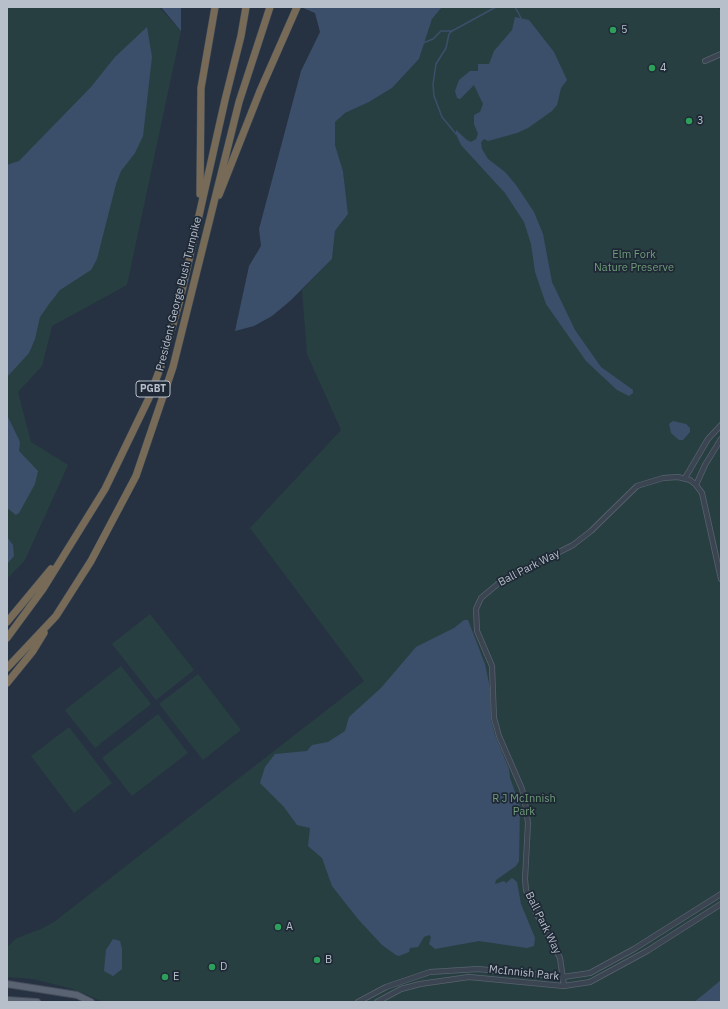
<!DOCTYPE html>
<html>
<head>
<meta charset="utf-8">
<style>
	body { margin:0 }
	#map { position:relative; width:728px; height:1009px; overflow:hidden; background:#263241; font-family:"IBM Plex Sans",sans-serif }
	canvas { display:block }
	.frame { position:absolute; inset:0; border:8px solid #b7bfcb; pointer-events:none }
</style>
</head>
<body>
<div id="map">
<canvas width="728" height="1009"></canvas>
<div class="frame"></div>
</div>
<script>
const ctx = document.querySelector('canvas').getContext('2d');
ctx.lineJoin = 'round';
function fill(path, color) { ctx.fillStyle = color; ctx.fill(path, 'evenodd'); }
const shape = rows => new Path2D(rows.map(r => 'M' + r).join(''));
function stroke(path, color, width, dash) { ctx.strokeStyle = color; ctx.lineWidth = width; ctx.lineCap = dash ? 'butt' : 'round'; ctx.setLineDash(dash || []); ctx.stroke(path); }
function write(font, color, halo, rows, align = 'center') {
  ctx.font = font + ' "IBM Plex Sans",sans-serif'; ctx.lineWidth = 3.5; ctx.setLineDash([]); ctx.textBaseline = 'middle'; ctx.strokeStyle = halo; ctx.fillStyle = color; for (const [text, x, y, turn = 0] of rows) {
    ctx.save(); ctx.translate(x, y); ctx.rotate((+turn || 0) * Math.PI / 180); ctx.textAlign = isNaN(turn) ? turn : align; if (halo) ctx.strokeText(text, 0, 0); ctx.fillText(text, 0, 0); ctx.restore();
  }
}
fill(shape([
	[7,7,159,7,181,31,127,285,52,326,42,366,18,392,31,442,68,465,25,560,7,579],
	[442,7,717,7,721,11,721,1002,104,1002,73,989,33,979,7,977,7,947,17,938,41,929,54,922,364,681,250,528,341,430,307,354,302,290,332,259,335,231,348,214,343,171,335,145,335,122,345,113,369,102,392,88,419,59,432,19],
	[150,614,194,670,156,700,112,644],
	[121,666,151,704,95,748,65,710],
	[198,674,241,730,203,760,159,704],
	[158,714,188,753,132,796,102,758],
	[69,727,112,783,74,813,31,756]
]), '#283f42');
fill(shape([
	[161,7,181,7,181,31],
	[301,7,442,7,432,19,419,59,392,88,369,102,345,113,335,122,335,145,343,171,348,214,335,231,332,259,290,301,272,316,254,326,235,331,249,266,261,246,259,229,301,71,320,32,315,13],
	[515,17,529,20,554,52,567,80,561,88,557,105,552,111,528,128,517,133,488,141,484,139,481,142,482,149,488,159,505,172,516,185,534,212,543,234,552,282,575,330,601,367,633,390,633,393,629,396,617,390,586,361,546,304,535,272,531,244,524,222,505,193,461,145,456,134,456,130,467,140,471,142,476,139,478,134,474,124,474,115,480,112,483,104,474,85,460,99,457,98,455,91,459,80,470,71,478,71,478,64,489,64,494,51,512,30],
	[147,27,152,57,143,136,135,153,121,171,116,184,97,259,91,270,60,290,49,304,40,317,35,339,29,353,7,377,7,165,19,161,91,87,115,57],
	[7,415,20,442,19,451,38,471,35,484,19,513,16,515,7,508],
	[673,421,686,424,690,428,690,432,683,440,679,440,671,433,669,424],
	[7,537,13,545,14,556,7,564],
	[464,620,468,620,485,664,490,688,491,720,495,735,509,769,510,778,520,806,519,861,516,866,496,880,495,884,504,881,506,883,512,878,517,882,521,904,535,938,534,946,527,948,479,941,435,949,429,944,431,937,429,935,424,937,418,947,410,948,409,952,399,956,396,955,382,945,358,919,332,886,322,858,308,846,310,828,297,825,284,807,260,783,265,767,275,754,307,751,312,745,328,742,345,731,349,717,381,688,416,647,454,628],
	[113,939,120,941,122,949,122,969,113,976,104,971,106,950],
	[721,980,721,1002,694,1002,703,995]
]), '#3c4f6a');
stroke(shape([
	[515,7,521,18],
	[452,31,449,34,446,48,436,64,433,84,434,96,442,117,456,134],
	[423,43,433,39,441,31,452,31,496,7]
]), '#3c4f6a', 1.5);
const minor = shape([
	[705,61,721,54],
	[685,478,708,439,721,425],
	[696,485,705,465,721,439],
	[564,986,560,958,533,907,526,890,525,879,528,823,526,808,522,789,499,736,494,718,492,666,477,631,476,609,481,598,500,582,573,545,591,531,637,486,663,478,678,477,690,480,696,485,702,493,721,579],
	[358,1002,386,987,430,972,478,969,563,977,590,973,634,949,721,894],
	[377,1002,401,989,420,984,469,977,564,986,590,982,647,951,721,904]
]);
const major = shape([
	[7,984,77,995,91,1002],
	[7,1000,37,1002]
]);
const highway = shape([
	[200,194,201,88,215,7],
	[219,195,260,91,297,7],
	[7,622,51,569],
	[7,638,43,589,105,489,149,398,161,366,180,300,225,100,241,36,246,7],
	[7,668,56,616,91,561,136,476,173,367,239,102,270,7],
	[7,683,33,651,44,633]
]);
stroke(minor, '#58626e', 6);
stroke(major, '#444d5a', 8);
stroke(highway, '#454f5b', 8);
stroke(minor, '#3b4451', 4.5);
stroke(major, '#596371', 6);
stroke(highway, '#776b58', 7);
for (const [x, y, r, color] of [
	[613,30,4,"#2e9e5b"],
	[652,68,4,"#2e9e5b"],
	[689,121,4,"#2e9e5b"],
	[278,927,4,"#2e9e5b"],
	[317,960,4,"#2e9e5b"],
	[212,967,4,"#2e9e5b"],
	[165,977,4,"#2e9e5b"]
]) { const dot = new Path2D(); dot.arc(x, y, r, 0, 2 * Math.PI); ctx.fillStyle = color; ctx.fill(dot); stroke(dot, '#1f2936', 1.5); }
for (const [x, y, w] of [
	[153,389,34]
]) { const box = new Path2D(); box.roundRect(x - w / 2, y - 8, w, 16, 3); ctx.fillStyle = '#1f2936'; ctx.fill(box); stroke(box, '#b7bfcb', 1); }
write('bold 10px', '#b7bfcb', null, [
	["PGBT",153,389]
]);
write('11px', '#b7bfcb', '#1f2936', [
	["5",621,30],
	["4",660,68],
	["3",697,121],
	["A",286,927],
	["B",325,960],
	["D",220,967],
	["E",173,977]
], 'left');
write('11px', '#6f9c79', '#1f2936', [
	["Elm Fork",634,255],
	["Nature Preserve",634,268],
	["R J McInnish",524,799],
	["Park",524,812]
]);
write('11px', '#b7bfcb', '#1f2936', [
	["President George Bush Turnpike",179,294,-76],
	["Ball Park Way",529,568,-27],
	["Ball Park Way",543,923,64],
	["McInnish Park",524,973,6]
]);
</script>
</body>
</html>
